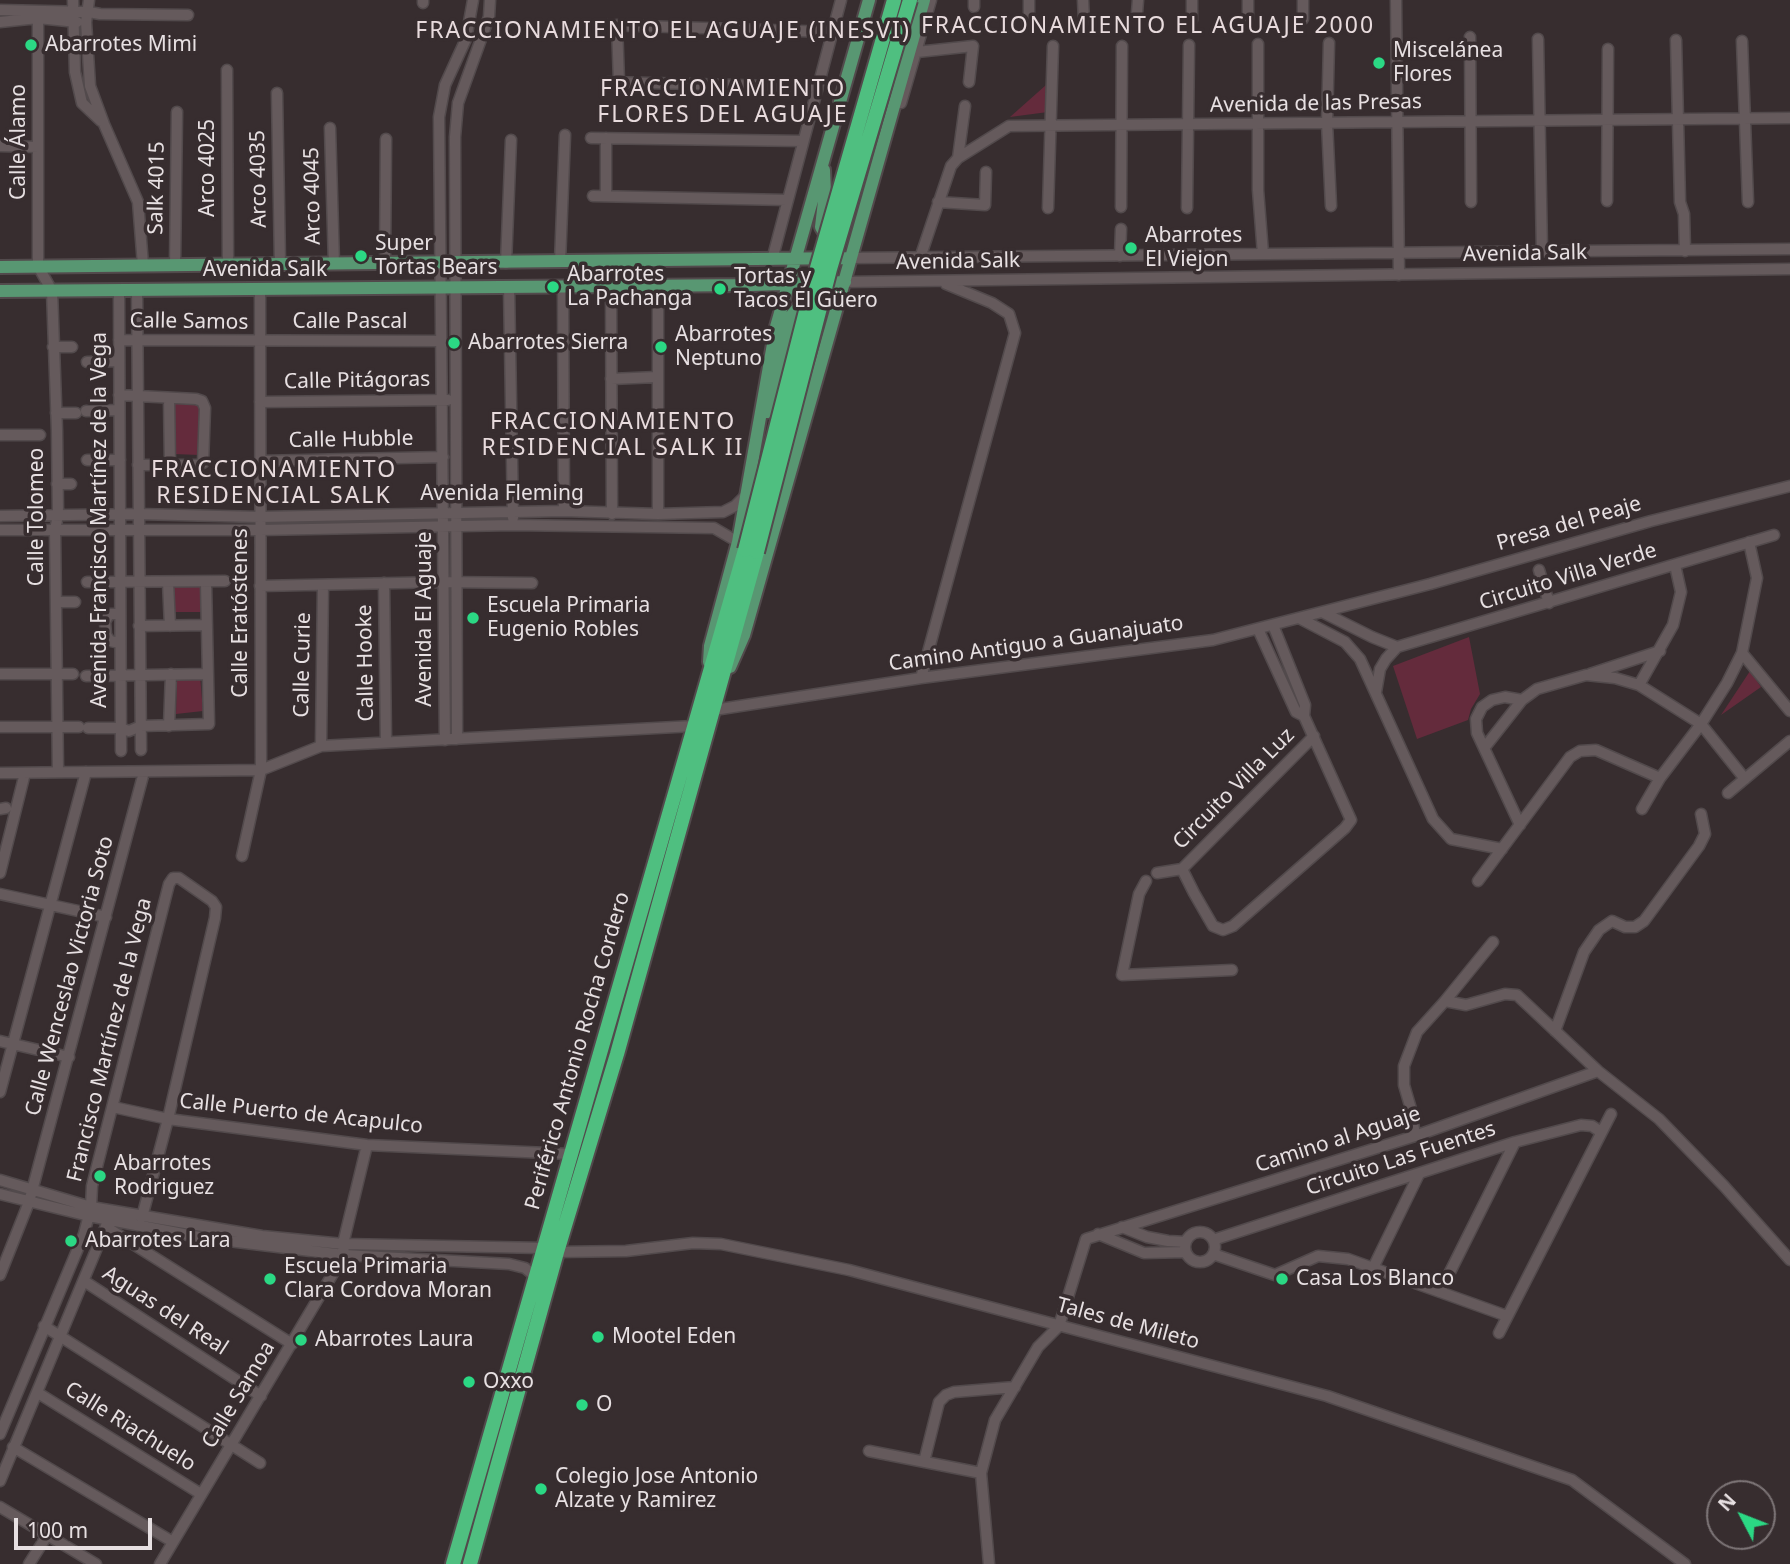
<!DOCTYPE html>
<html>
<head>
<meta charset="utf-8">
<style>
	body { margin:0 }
	#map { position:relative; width:1790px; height:1564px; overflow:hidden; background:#372d2f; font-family:"Noto Sans",sans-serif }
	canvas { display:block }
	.north { position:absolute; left:1706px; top:1480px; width:70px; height:70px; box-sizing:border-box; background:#372d2f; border:2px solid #7d7577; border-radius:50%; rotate:312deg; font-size:19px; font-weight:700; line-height:28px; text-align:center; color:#e7e0e2 }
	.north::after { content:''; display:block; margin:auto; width:24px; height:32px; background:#2bd884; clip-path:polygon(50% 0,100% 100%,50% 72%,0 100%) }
	.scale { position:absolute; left:14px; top:1518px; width:138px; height:32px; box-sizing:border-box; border:4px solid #e7e0e2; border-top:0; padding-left:9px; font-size:21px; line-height:24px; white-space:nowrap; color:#e7e0e2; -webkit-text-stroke:5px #372d2f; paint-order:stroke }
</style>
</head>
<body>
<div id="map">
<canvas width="1790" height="1564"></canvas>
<div class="north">N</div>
<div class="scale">100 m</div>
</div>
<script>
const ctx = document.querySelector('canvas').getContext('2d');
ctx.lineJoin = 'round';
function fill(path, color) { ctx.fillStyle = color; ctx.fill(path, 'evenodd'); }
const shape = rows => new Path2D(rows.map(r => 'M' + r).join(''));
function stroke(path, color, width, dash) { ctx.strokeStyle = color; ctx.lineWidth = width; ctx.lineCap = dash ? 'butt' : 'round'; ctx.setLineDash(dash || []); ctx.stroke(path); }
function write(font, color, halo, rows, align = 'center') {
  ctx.font = font + ' "Noto Sans",sans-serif'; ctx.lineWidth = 7; ctx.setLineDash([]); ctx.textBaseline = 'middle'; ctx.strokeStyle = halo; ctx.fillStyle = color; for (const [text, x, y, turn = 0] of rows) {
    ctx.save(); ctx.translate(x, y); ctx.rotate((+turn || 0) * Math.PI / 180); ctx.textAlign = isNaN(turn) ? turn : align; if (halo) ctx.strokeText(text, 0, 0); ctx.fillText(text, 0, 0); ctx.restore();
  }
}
fill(shape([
	[1046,85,1048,112,1010,117],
	[199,402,200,455,173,454,172,403],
	[201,585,203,612,174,612,173,587],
	[1469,637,1480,694,1471,709,1468,720,1417,739,1393,666],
	[1750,671,1761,687,1721,715],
	[200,675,203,711,176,714,177,676]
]), '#642b3c');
const minor = shape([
	[73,0,75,72,82,103,101,121],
	[89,0,86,22,90,86,104,124,138,202,143,265],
	[423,0,423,3],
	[1083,0,1084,21],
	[1192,0,1192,20],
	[1248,0,1248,19],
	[1303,0,1303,19],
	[1396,0,1399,275],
	[974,7,974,0],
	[0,10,89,12,100,14,188,15],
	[1137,13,1138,0],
	[38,18,38,266,52,291,57,431,58,515,55,530,58,772],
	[1029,20,1029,0],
	[0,22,38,18,77,22],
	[608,25,831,32],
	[617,25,619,82],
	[1470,37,1471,202],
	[1538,39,1542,252],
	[1676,40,1680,202,1684,214,1685,251],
	[1742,41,1748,202],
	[1329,43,1327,123,1331,206],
	[1258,44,1258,190,1263,254],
	[917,52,973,46,969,82],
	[227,70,228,265],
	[608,82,817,87],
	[277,93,280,264],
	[901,103,931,0],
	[330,128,334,264],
	[591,138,803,141],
	[0,146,38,147],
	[958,158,965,106],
	[593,196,787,200],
	[606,196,606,138],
	[1607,201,1608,49],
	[938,202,985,205,986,172],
	[1121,207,1122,46],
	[1048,208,1053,46],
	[1187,208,1189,45],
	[1120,256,1121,229],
	[850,258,1790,249],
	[920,258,951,166,958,158,1009,126,1790,118],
	[772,260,841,0],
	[560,262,565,135],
	[385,263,386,139],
	[506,263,511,140],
	[175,265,177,112],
	[845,282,1790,269],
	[611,286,612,514],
	[658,286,658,514],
	[509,287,513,518],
	[563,287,564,511],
	[119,290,121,751],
	[137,290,141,750],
	[119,340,441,341],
	[53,347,72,347],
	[87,362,119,361],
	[611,379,657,377],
	[119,395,196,399,202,401,205,408,203,463,198,465,138,465],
	[169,398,170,465],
	[260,402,448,400],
	[86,411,119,410],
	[56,413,76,413],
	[0,435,40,435],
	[87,460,120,460],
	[260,461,443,457],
	[57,484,71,484],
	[0,516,138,514,260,517,564,511,658,514,723,512,735,506,746,495],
	[0,530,260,530,513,525,714,528,738,542],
	[1539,570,1549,603],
	[87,582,225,581],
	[168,582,170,626],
	[384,583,386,742],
	[260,586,443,582,532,583],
	[56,602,75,602],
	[1322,612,1372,637,1397,647],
	[120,614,109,614,105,622,106,635,110,641,120,643],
	[1299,618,1345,642,1360,659,1433,819,1451,839,1502,849],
	[139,626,207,625],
	[1258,629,1296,712,1304,716],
	[1742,653,1790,711],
	[0,674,73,674],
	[1590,674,1660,651],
	[86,676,208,674],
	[921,678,1015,333,1009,314,992,303,946,284],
	[1639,685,1673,625,1681,592,1675,565],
	[1376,692,1380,669,1386,659,1397,647,1774,535],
	[714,710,921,678,1213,640,1430,584,1651,521,1790,486],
	[169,726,171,674],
	[0,727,79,727],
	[88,728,120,728,129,731,141,726,209,724,206,583],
	[457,739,455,137,458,103,489,17,490,0],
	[445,740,439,117,445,85,466,39,473,0],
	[321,746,323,585],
	[1485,747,1522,700,1537,689,1586,675,1615,678,1639,685,1701,724,1745,779],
	[0,773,261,770,321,746,694,726],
	[1728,793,1790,741],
	[0,809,6,808],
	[1642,809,1660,778,1701,724,1727,683,1742,653,1757,578,1749,542],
	[1520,825,1477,733,1476,719,1482,707,1492,700,1505,697,1522,700],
	[242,856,261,770,260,289],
	[1182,869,1194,893,1213,926,1223,930,1233,926,1345,828,1351,820,1304,716,1305,705,1273,625],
	[0,873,25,773],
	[1157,873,1182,869,1314,736],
	[1146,881,1139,894,1122,975,1232,970],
	[1478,881,1570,757,1580,751,1596,750,1660,778],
	[0,894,106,917],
	[1445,1001,1466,1005,1505,994,1517,995,1598,1071,1659,1119,1724,1186,1790,1260],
	[1555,1031,1584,952,1599,930,1612,921,1625,927,1635,927,1644,921,1699,846,1705,834,1701,814],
	[0,1041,69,1057],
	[0,1092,86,772],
	[113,1107,168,1119,367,1145,570,1154],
	[1415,1136,1411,1109,1404,1085,1404,1066,1417,1032,1445,1001,1493,942],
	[0,1180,91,1207,262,1236,343,1244,543,1248],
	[0,1194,89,1216,204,1238,344,1255,509,1264,525,1268,536,1277],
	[106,1227,292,1344],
	[1122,1227,1147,1237,1168,1241,1186,1242],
	'1185 1247a15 15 0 1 1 30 0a15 15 0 1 1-30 0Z',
	[1098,1234,1144,1253,1185,1252],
	[1213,1240,1515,1142,1581,1125,1592,1126,1601,1132],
	[557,1252,626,1251,693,1243,721,1244,849,1270,1327,1396,1572,1480,1685,1564],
	[1213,1254,1275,1275,1318,1256,1348,1259,1507,1316],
	[1373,1268,1419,1174],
	[0,1275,29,1202,144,772],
	[84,1281,261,1396],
	[1440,1292,1515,1142],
	[44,1326,260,1463],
	[1499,1333,1611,1114],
	[38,1393,201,1494],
	[0,1434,84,1234,91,1207,92,1186,169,884,173,878,179,878,212,901,216,907,215,918,168,1119,142,1217],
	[13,1447,173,1542],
	[869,1451,981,1473],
	[924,1462,939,1402,946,1395,954,1392,1015,1387],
	[0,1481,111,1214],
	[0,1507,96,1564],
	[29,1564,48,1534],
	[160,1564,344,1255,343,1244,367,1145],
	[989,1564,981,1473,995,1420,1038,1347,1059,1326,1086,1239,1415,1136,1598,1071]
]);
const major = shape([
	[824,170,825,193,821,227,829,240],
	[0,267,850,258],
	[0,291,751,285,845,282],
	[767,412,791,316,801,304,815,304],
	[709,662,710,646,738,542,776,327,869,0],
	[730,667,744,635,924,0]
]);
const highway = shape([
	[453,1564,745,550],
	[470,1564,557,1252,617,1054,757,552]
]);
stroke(minor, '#524a4c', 13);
stroke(major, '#524a4c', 16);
stroke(highway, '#524a4c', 18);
stroke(minor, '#655a5c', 10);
stroke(major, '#589772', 12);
stroke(highway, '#4fbf80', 14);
const highwayBridge = shape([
	[745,550,817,268,894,0],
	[757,552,830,269,910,0]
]);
stroke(highwayBridge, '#524a4c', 18, []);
stroke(highwayBridge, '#4fbf80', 14);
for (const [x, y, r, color] of [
	[31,45,7,"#2bd884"],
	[1379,63,7,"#2bd884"],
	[1131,248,7,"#2bd884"],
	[361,256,7,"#2bd884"],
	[553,287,7,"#2bd884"],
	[720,289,7,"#2bd884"],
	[454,343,7,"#2bd884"],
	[661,347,7,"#2bd884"],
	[473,618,7,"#2bd884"],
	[100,1176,7,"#2bd884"],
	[71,1241,7,"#2bd884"],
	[270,1279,7,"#2bd884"],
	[1282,1279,7,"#2bd884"],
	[598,1337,7,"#2bd884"],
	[301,1340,7,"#2bd884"],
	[469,1382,7,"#2bd884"],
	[582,1405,7,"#2bd884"],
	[541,1489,7,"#2bd884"]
]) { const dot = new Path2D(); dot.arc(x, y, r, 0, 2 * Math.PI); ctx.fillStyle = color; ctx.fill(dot); stroke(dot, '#372d2f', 2.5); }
write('21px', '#e7e0e2', '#372d2f', [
	["Abarrotes Mimi",45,45],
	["Miscelánea",1393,51],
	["Flores",1393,75],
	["Abarrotes",1145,236],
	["El Viejon",1145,260],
	["Super",375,244],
	["Tortas Bears",375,268],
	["Abarrotes",567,275],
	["La Pachanga",567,299],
	["Tortas y",734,277],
	["Tacos El Güero",734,301],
	["Abarrotes",675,335],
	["Neptuno",675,359],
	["Abarrotes Sierra",468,343],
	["Escuela Primaria",487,606],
	["Eugenio Robles",487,630],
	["Abarrotes",114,1164],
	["Rodriguez",114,1188],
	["Abarrotes Lara",85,1241],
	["Escuela Primaria",284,1267],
	["Clara Cordova Moran",284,1291],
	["Casa Los Blanco",1296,1279],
	["Mootel Eden",612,1337],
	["Abarrotes Laura",315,1340],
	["Oxxo",483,1382],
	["O",596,1405],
	["Colegio Jose Antonio",555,1477],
	["Alzate y Ramirez",555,1501]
], 'left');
write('21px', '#e7e0e2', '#372d2f', [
	["Avenida de las Presas",1316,104,-1],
	["Calle Álamo",19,142,-90],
	["Arco 4025",208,168,-90],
	["Arco 4035",259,179,-91],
	["Salk 4015",157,188,-89],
	["Arco 4045",313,196,-91],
	["Avenida Salk",1525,254,-1],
	["Avenida Salk",958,262,-1],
	["Avenida Salk",265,270],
	["Calle Samos",189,322,1],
	["Calle Pascal",350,322],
	["Calle Pitágoras",357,381,-1],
	["Calle Hubble",351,440,-1],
	["Avenida Fleming",502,494],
	["Calle Tolomeo",37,517,-90],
	["Avenida Francisco Martínez de la Vega",100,520,-90],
	["Presa del Peaje",1569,524,-16],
	["Circuito Villa Verde",1568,577,-17],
	["Calle Eratóstenes",241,613,-90],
	["Avenida El Aguaje",425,619,-90],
	["Camino Antiguo a Guanajuato",1036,644,-8],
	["Calle Hooke",366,663,-91],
	["Calle Curie",303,665,-89],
	["Circuito Villa Luz",1234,789,-45],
	["Calle Wenceslao Victoria Soto",70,976,-75],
	["Francisco Martínez de la Vega",110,1040,-76],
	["Periférico Antonio Rocha Cordero",578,1051,-74],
	["Calle Puerto de Acapulco",301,1114,6],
	["Camino al Aguaje",1338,1140,-18],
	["Circuito Las Fuentes",1401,1159,-18],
	["Aguas del Real",165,1311,33],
	["Tales de Mileto",1128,1324,15],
	["Calle Samoa",239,1395,-59],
	["Calle Riachuelo",130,1427,32]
]);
ctx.letterSpacing = '2px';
write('23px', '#e8dbdd', '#372d2f', [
	["FRACCIONAMIENTO EL AGUAJE 2000",1148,26],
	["FRACCIONAMIENTO EL AGUAJE (INESVI)",663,31],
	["FRACCIONAMIENTO",723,89],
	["FLORES DEL AGUAJE",723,115],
	["FRACCIONAMIENTO",613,422],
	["RESIDENCIAL SALK II",613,448],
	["FRACCIONAMIENTO",274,470],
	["RESIDENCIAL SALK",274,496]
]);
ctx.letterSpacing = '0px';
</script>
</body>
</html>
